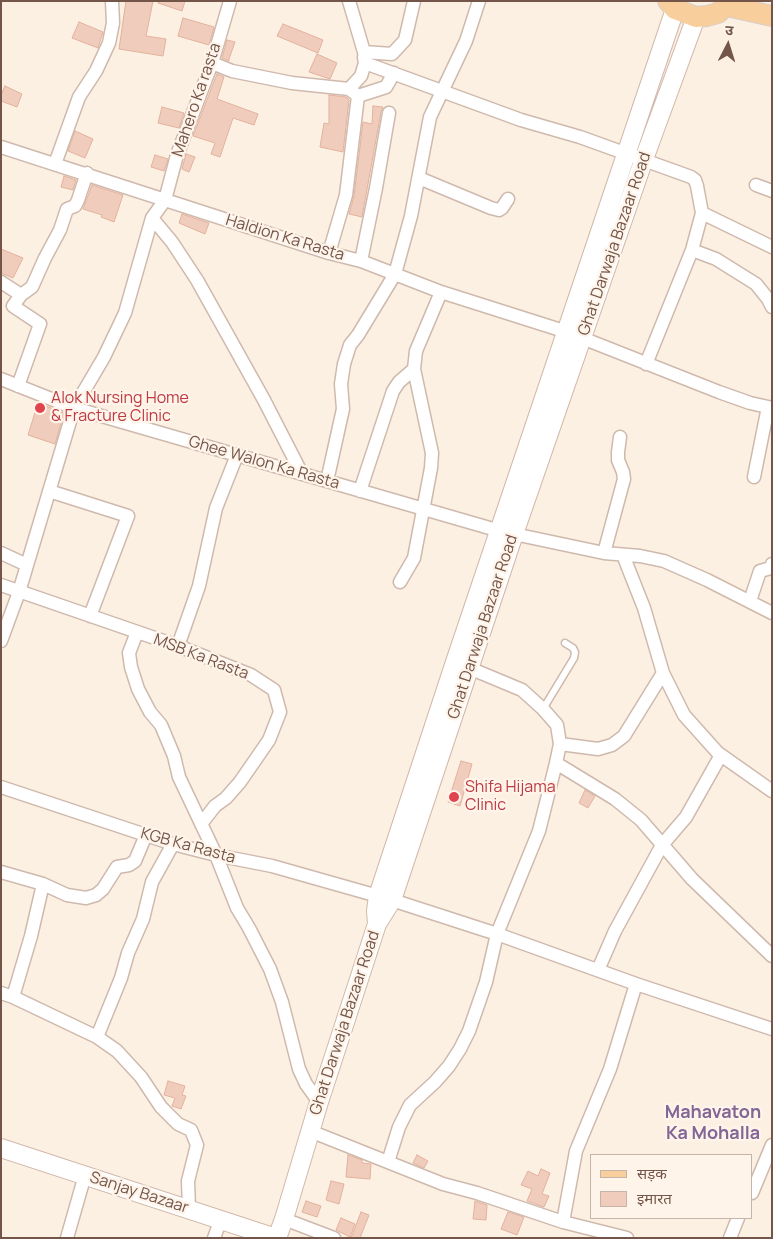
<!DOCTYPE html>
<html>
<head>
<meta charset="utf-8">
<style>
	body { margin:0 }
	#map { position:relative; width:773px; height:1239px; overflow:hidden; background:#fcf0e3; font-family:Manrope,"Noto Sans Devanagari",sans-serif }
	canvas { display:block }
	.frame { position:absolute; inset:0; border:2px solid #73554a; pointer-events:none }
	.legend { position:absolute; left:590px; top:1154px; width:162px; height:65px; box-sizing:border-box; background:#fff4e9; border:1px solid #c7b4a9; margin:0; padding:6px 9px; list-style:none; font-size:15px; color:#73554a }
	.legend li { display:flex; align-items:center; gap:10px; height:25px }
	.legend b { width:25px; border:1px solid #c7b4a9 }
	.north { position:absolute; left:703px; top:20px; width:50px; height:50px; -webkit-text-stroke:4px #fff4e9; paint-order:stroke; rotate:5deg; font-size:14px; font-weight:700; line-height:20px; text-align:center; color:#73554a }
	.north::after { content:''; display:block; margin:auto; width:18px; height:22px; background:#73554a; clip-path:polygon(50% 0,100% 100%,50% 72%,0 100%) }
</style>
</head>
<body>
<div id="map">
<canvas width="773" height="1239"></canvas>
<div class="frame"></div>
<ul class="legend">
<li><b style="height:6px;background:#f9ce9d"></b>सड़क</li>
<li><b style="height:14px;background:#f0ccbc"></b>इमारत</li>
</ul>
<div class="north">उ</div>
</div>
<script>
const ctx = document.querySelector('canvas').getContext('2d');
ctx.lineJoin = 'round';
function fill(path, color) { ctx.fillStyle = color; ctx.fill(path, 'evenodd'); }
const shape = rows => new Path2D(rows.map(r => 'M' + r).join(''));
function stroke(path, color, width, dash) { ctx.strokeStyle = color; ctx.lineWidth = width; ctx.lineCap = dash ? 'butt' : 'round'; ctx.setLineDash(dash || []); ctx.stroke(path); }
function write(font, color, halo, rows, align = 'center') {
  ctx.font = font + ' Manrope,sans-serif'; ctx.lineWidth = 4.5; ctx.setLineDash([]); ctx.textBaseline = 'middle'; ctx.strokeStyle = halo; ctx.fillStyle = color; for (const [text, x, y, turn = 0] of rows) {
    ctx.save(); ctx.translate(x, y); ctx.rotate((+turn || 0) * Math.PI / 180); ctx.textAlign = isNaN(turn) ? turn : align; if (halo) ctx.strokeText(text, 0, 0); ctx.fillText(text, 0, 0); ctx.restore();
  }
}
const building = shape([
	[126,1,153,1,146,36,166,39,163,56,119,49,126,1],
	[158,1,185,1,182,11,158,3,158,1],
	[183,18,214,27,209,45,178,36,183,18],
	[79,22,103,32,98,48,72,38,79,22],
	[283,24,323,40,318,53,277,36,283,24],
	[227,40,235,42,229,59,229,61,222,58,227,40],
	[317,54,337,63,330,79,309,72,317,54],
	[217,74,224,77,217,99,258,114,254,125,233,118,220,157,211,154,215,143,193,136,217,74],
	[5,86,22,94,17,107,1,101,1,95,5,86],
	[329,95,346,97,349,100,343,152,320,147,324,123,329,124,329,95],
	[373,106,383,107,381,112,362,217,349,214,354,196,363,122,372,124,373,106],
	[162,107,184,113,179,128,158,123,162,107],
	[75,131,93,139,85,158,68,151,75,131],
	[186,154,195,157,189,172,182,169,186,154],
	[155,155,168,159,164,171,151,167,155,155],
	[64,176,76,180,73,190,61,187,64,176],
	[92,185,123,195,114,222,101,217,102,215,83,209,92,185],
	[182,214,209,223,205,234,179,223,182,214],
	[1,249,23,258,13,278,1,273,1,249],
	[38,403,64,413,55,444,28,435,38,403],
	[461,761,472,764,460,806,448,802,461,761],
	[585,790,595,796,588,808,579,803,585,790],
	[168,1081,185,1086,182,1095,186,1096,181,1109,172,1106,175,1098,164,1095,168,1081],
	[348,1155,362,1160,362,1163,371,1164,370,1179,346,1177,348,1155],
	[417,1155,428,1161,424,1168,413,1163,417,1155],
	[541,1169,550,1173,542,1194,549,1196,544,1207,527,1201,532,1189,521,1185,528,1171,538,1176,541,1169],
	[331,1181,344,1184,339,1204,326,1200,331,1181],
	[306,1201,321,1206,317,1217,302,1212,306,1201],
	[475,1201,487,1205,486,1220,473,1219,475,1201],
	[361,1212,369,1215,360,1238,351,1238,361,1212],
	[508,1212,524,1217,517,1235,501,1229,508,1212],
	[341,1218,355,1224,350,1237,336,1230,341,1218]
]);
fill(building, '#f0ccbc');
stroke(building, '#e3b19c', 1);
const lane = shape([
	[543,709,574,658,575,652,573,648,565,643]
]);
const street = shape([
	[349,1,364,52,392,54,405,40,414,1],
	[212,63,232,71,292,83,349,89,358,96,346,195,329,253],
	[365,63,521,120,580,137,691,177,695,180,697,186,702,213],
	[349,89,361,76,365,63,364,57],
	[358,96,386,87,394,73],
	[1,147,329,253,361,261,441,292,567,332,719,392,750,403,772,408],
	[55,164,79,97,96,71,109,43,113,23,112,1],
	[419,178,491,208,499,210,502,208,508,199],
	[756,185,772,191],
	[152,218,172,242,197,280,264,400,302,474],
	[692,250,716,259,756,284,768,299,772,307],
	[361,261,376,188,389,113],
	[1,282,21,295,32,287,45,258,60,230,67,209,75,206,78,200,87,173],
	[646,364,692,250,702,213,772,247],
	[1,379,74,408,500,531],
	[18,386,40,324,13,306,21,295],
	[754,477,768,407],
	[327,481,343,409,341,384,344,364,350,345,358,335,395,274,411,216,430,117,466,41,479,1],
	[49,491,128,516,90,616],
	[360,491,393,391,399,382,414,369],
	[514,534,604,553,640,556,664,561,707,580,772,613],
	[1,553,27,565],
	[604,553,624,479,623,472,618,460,618,452,620,437],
	[623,555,644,608,663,673,684,715,718,753,772,791],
	[400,582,414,558,431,468,432,453,414,369,416,351,441,292],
	[1,585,178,646,251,675,274,690,280,712,269,740,240,782,226,798,215,806,201,824],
	[750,601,760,571,771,568,772,564],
	[137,632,129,653,131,667,138,689,150,712,161,725,174,756,179,777,216,855,237,908,249,928,270,969,282,1002,299,1069,306,1084,319,1102],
	[1,641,19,592,74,408,104,357,125,313,152,218,165,200,177,155,212,63,230,1],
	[178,646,199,586,216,508,237,455],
	[560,744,598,749,612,745,624,736,663,673],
	[556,763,615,799,641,820,692,879,772,956],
	[1,787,173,844,216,855,272,866,392,900,497,934,636,984,772,1029],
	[1,872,43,884,67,895,86,898,96,895,103,889,117,867,129,865,135,861,146,835],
	[598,970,615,931,662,845,686,817,721,755],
	[1,993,13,997,97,1037,117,1051,141,1077,161,1107,178,1124,191,1130,197,1145,188,1181,189,1209],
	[13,997,31,936,43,884],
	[97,1037,121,978,128,953,143,919,152,882,173,844],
	[310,1131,443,1184,477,1193,563,1222,627,1238],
	[388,1162,399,1127,410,1105,435,1082,449,1066,460,1049,469,1031,486,982,497,934,539,831,556,763,560,744,557,725,543,709,522,690,462,665],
	[752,1193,772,1145],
	[284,1219,334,1238],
	[563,1222,576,1151,610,1069,636,984],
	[67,1238,85,1175],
	[214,1238,221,1219],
	[730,1238,738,1218]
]);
const secondary = shape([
	[377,924,376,911,378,896,455,662,675,9],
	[1,1148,276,1238],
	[277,1238,284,1219,319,1102,377,924,392,900,514,534,644,159,696,17]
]);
const primary = shape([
	[668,1,675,9,696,17,707,16,718,13,731,1],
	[727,6,772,16]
]);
stroke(lane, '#cfb9ad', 9);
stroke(street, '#cfb9ad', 15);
stroke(secondary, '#d2b8aa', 20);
stroke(primary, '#d8cfcc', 22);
stroke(lane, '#fff', 6);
stroke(street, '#fff', 12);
stroke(secondary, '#fff', 18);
stroke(primary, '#f9ce9d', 20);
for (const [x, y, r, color] of [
	[40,408,6,"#e0444e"],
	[454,797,6,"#e0444e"]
]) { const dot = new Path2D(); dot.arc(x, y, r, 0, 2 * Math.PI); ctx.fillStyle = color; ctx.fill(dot); stroke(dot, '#fff4e9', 2); }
write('16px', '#73554a', '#fff4e9', [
	["Mahero Ka rasta",197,100,-71],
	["Haldion Ka Rasta",285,238,17],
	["Ghat Darwaja Bazaar Road",615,244,-71],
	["Ghee Walon Ka Rasta",264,463,16],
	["Ghat Darwaja Bazaar Road",483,627,-72],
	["MSB Ka Rasta",201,657,21],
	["KGB Ka Rasta",188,846,15],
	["Ghat Darwaja Bazaar Road",345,1023,-72],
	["Sanjay Bazaar",139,1193,18]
]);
write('16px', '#be3a42', '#fff4e9', [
	["Alok Nursing Home",51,399],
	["& Fracture Clinic",51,417],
	["Shifa Hijama",465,788],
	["Clinic",465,806]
], 'left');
write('bold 18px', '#826696', '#fff4e9', [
	["Mahavaton",713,1113],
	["Ka Mohalla",713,1134]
]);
</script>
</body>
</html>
